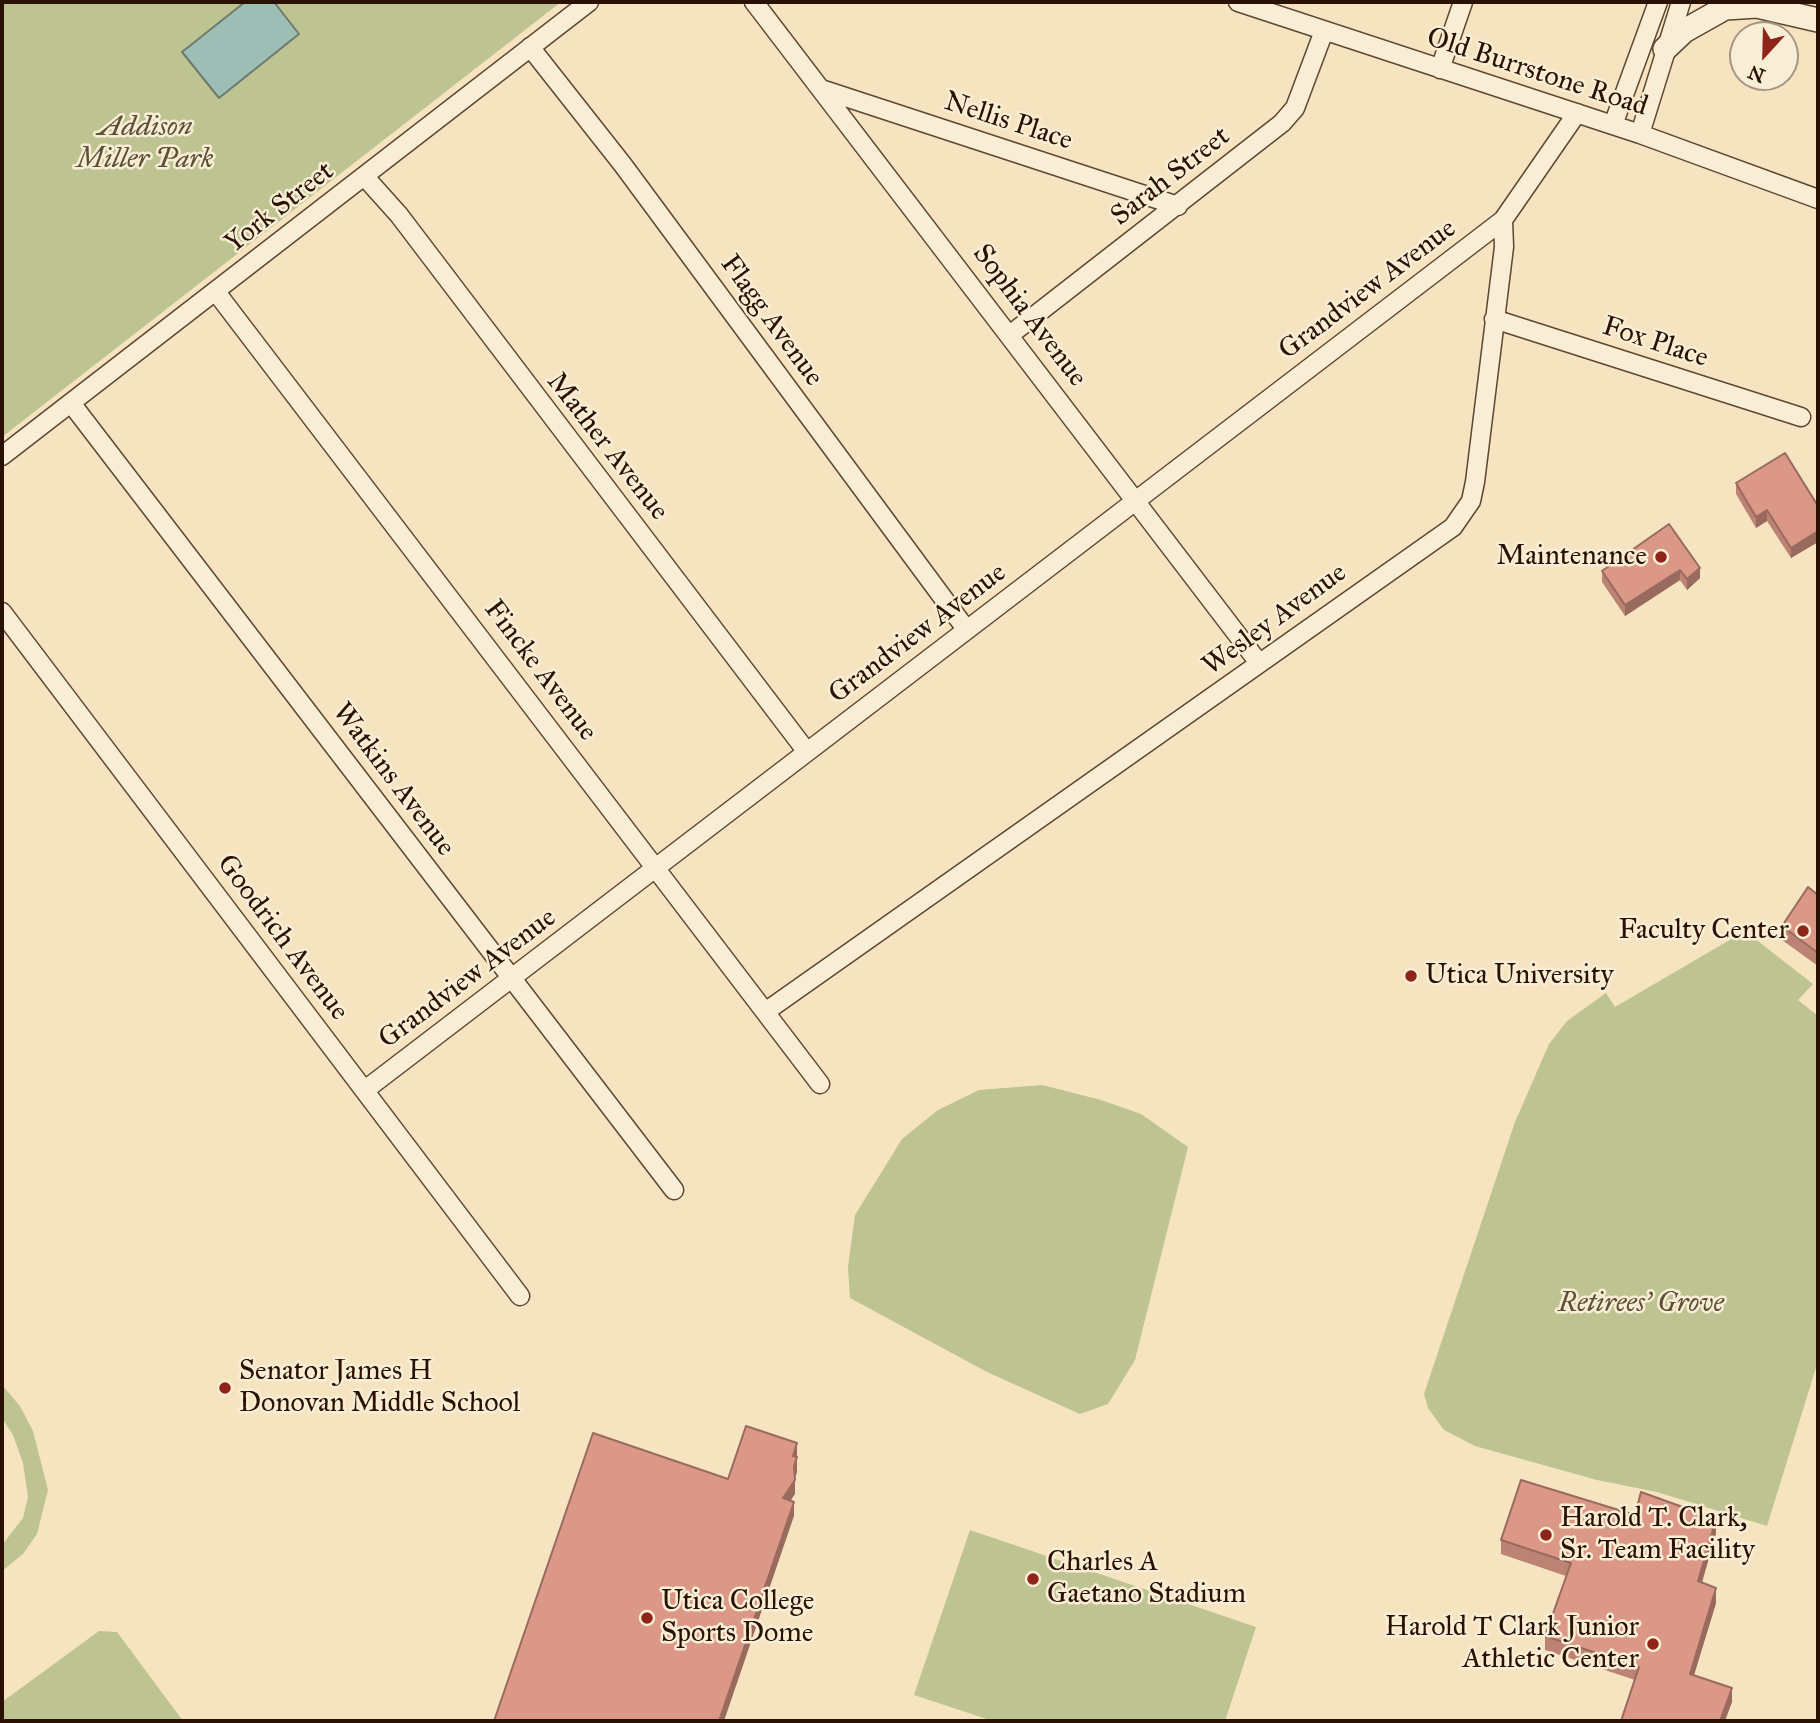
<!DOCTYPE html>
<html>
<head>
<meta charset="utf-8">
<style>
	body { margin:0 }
	#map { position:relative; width:1820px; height:1723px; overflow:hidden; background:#f5e4bf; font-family:"IM FELL Great Primer",serif }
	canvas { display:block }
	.frame { position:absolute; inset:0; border:4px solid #2b1103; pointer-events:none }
	.north { position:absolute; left:1729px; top:21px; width:70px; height:70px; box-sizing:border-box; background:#f8edd5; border:2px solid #a69581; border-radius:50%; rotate:202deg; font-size:19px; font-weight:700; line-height:28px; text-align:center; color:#2b1103 }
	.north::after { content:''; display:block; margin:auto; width:24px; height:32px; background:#8f2418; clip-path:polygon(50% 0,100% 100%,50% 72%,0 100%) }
</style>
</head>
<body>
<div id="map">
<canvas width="1820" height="1723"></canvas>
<div class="frame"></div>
<div class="north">N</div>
</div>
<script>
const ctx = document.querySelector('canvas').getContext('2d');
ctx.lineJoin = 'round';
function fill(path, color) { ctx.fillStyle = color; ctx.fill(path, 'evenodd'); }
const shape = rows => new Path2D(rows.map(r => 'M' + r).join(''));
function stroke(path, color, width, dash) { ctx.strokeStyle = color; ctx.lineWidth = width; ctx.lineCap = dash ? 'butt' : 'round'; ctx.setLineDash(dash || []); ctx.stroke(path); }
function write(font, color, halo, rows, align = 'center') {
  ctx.font = font + ' "IM FELL Great Primer",serif'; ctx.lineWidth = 5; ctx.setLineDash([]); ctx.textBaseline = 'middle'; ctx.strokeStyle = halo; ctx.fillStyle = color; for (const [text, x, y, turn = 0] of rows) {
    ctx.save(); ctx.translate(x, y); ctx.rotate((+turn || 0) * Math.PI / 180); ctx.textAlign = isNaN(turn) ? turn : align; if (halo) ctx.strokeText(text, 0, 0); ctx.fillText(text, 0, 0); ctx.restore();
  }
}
fill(shape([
	[2,2,561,2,2,437],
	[1745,931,1813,984,1798,1000,1818,1016,1818,1361,1767,1526,1657,1492,1597,1480,1475,1446,1444,1430,1428,1408,1424,1394,1515,1122,1549,1044,1567,1021,1606,993,1615,1007],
	[1042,1085,1101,1100,1141,1114,1188,1147,1135,1360,1108,1404,1080,1414,987,1372,850,1298,848,1267,855,1215,902,1139,938,1110,979,1090],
	[2,1385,20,1406,33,1431,48,1490,37,1534,23,1554,2,1571,2,1545,23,1518,28,1497,23,1463,13,1435,2,1418],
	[970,1530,1256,1627,1225,1721,993,1721,914,1695],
	[99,1631,117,1632,183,1721,2,1721,2,1702]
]), '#bdc491');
const water = shape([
	[245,2,274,2,299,34,219,98,182,52,245,2]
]);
fill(water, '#9cbeb5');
stroke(water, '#6f796e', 2);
const minor = shape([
	[754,2,1259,663],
	[1238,2,1640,134,1818,199],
	[530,47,623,165,966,629],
	[1440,69,1463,2],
	[821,89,1178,206],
	[1613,125,1658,2],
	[1640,134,1681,2],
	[364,176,399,215,807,752],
	[216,292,820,1084],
	[1494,319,1801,417],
	[1011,334,1282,123,1295,108,1324,31],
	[71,403,674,1190],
	[2,456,589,2],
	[2,612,520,1296],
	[765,1012,1453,527,1471,501,1475,482,1504,247,1503,220,1577,113],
	[365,1090,1503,220]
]);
const tertiary = shape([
	[1665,49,1684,31,1725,8,1757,6,1818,20]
]);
stroke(minor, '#5e4632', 21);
stroke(tertiary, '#5e4632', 26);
stroke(minor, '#f8edd5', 18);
stroke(tertiary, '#f8edd5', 23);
fill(shape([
	[1736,483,1818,506,1818,542,1791,558,1767,521,1756,528,1736,494],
	[1669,524,1700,578,1687,590,1680,580,1625,616,1602,582,1602,571],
	[1818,895,1818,966,1782,940,1782,926],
	[1716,1533,1702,1583,1716,1603,1694,1675,1732,1702,1635,1680,1545,1650,1545,1636,1566,1576,1501,1554,1501,1540]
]), '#bc8374');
fill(shape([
	[1767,510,1767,521,1756,528,1756,517],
	[1818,531,1818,542,1791,558,1791,548],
	[1700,568,1700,578,1687,590,1687,579],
	[1680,570,1680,580,1625,616,1625,605],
	[797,1443,797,1472,794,1481,793,1456],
	[795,1480,795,1494,783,1512,783,1498],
	[794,1502,794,1516,724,1721,719,1721],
	[1716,1519,1716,1533,1698,1595,1698,1581],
	[1716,1588,1716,1603,1690,1688,1690,1674],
	[1732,1688,1732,1702,1725,1721,1720,1721]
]), '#996a5e');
const building = shape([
	[1785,453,1818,506,1818,531,1791,548,1767,510,1756,517,1736,483,1785,453],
	[1669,524,1700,568,1687,579,1680,570,1625,605,1602,571,1669,524],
	[1808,887,1818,895,1818,953,1782,926,1808,887],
	[746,1426,797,1443,793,1456,797,1457,794,1466,795,1480,783,1498,794,1502,719,1721,494,1721,593,1433,728,1479,746,1426],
	[1521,1480,1635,1515,1641,1492,1716,1519,1698,1581,1716,1588,1690,1674,1732,1688,1720,1721,1621,1721,1639,1667,1545,1636,1571,1563,1501,1540,1521,1480]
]);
fill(building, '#db9887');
stroke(building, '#996a5e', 2);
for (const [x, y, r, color] of [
	[1661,557,7,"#8f2418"],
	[1803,931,7,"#8f2418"],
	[1411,976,7,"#8f2418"],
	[225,1388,7,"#8f2418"],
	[1546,1535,7,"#8f2418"],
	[1033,1579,7,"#8f2418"],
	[647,1618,7,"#8f2418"],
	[1653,1644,7,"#8f2418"]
]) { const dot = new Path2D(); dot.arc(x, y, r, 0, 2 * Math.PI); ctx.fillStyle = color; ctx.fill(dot); stroke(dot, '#f8edd5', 2.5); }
write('28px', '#2b1103', '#f8edd5', [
	["Old Burrstone Road",1537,73,18],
	["Nellis Place",1008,122,18],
	["Sarah Street",1171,177,-38],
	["York Street",280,208,-38],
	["Grandview Avenue",1368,290,-37],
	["Sophia Avenue",1029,316,53],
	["Flagg Avenue",771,321,54],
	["Fox Place",1655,343,18],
	["Mather Avenue",607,447,52],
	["Wesley Avenue",1275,620,-36],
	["Grandview Avenue",918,634,-37],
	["Fincke Avenue",540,671,53],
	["Watkins Avenue",393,780,53],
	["Goodrich Avenue",282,938,53],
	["Grandview Avenue",468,979,-37]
]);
write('italic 28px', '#5e5035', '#f8edd5', [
	["Addison",145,128],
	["Miller Park",145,160],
	["Retirees' Grove",1641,1304]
]);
write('28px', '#2b1103', '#f8edd5', [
	["Maintenance",1647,557,"right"],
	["Faculty Center",1789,931,"right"],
	["Utica University",1425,976],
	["Senator James H",239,1372],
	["Donovan Middle School",239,1404],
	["Harold T. Clark,",1560,1519],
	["Sr. Team Facility",1560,1551],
	["Charles A",1047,1563],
	["Gaetano Stadium",1047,1595],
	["Utica College",661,1602],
	["Sports Dome",661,1634],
	["Harold T Clark Junior",1639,1628,"right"],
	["Athletic Center",1639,1660,"right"]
], 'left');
</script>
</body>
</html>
